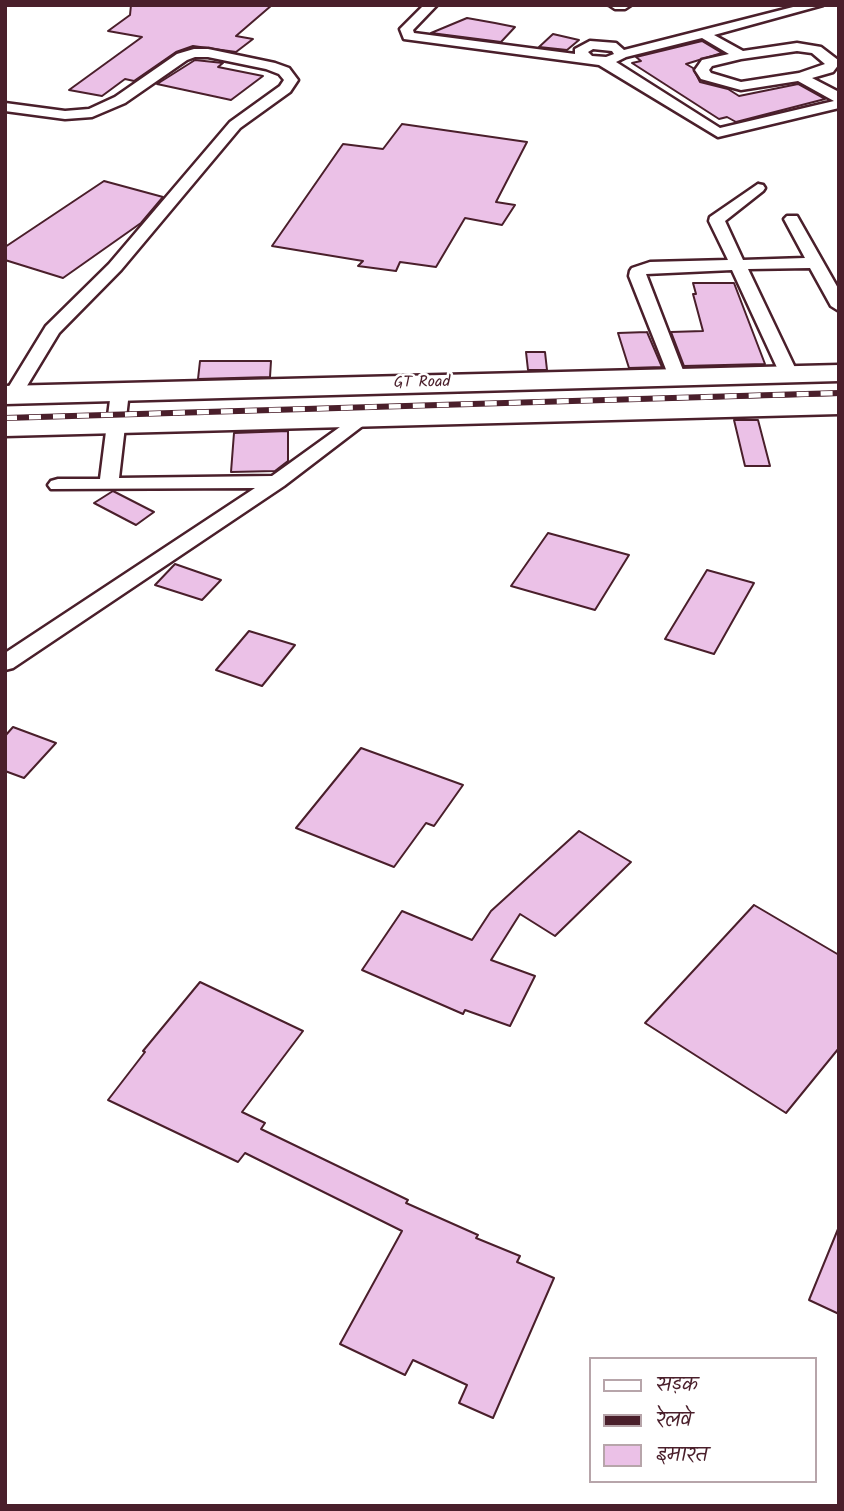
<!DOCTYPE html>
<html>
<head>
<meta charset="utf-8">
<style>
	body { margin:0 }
	#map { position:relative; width:844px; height:1511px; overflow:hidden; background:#fff; font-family:Kalam,"Playpen Sans Deva",sans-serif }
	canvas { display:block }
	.frame { position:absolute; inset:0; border:7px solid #4a1f2b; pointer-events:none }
	.legend { position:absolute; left:589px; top:1357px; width:228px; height:126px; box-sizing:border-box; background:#fff; border:2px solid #b7a5aa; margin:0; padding:9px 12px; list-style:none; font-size:21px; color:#4a1f2b }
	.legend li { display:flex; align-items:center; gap:14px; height:35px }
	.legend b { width:35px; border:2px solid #b7a5aa }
</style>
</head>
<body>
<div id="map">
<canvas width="844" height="1511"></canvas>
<div class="frame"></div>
<ul class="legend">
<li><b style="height:9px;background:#fff"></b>सड़क</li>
<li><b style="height:9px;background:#4a1f2b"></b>रेलवे</li>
<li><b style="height:19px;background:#ebc1e7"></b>इमारत</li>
</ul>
</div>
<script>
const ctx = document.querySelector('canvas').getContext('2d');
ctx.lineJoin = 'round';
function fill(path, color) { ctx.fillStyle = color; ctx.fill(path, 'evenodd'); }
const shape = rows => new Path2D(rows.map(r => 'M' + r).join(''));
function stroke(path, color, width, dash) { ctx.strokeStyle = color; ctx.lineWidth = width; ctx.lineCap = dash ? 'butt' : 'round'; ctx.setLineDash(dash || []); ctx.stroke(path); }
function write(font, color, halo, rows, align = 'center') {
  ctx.font = font + ' Kalam,sans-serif'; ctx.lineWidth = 5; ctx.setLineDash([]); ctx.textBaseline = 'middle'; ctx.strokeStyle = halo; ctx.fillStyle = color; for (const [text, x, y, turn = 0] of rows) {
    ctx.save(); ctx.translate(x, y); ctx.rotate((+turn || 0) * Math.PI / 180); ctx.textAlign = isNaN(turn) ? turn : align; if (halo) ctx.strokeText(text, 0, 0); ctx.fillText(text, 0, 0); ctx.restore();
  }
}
const building = shape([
	[131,5,272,5,236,36,253,39,236,52,193,46,176,52,134,81,125,79,102,96,69,90,142,37,108,31,130,15,131,5],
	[467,18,495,23,515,27,501,42,431,33,467,18],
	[553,34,579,40,567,50,539,47,553,34],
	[702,41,722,53,686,64,693,68,700,82,728,89,739,96,798,84,825,99,736,122,727,117,719,119,632,63,641,61,636,57,702,41],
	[195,60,223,63,218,67,263,76,231,100,157,84,195,60],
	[402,124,527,142,496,202,515,205,502,225,465,218,436,267,400,262,396,271,358,266,363,261,272,246,343,144,383,149,402,124],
	[104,181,163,197,141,223,63,278,5,260,5,247,104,181],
	[693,283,734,283,765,364,684,366,671,332,703,331,693,294,696,294,693,283],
	[647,332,662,367,629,368,618,333,647,332],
	[526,352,545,352,547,370,528,370,526,352],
	[200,361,271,361,270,377,198,379,200,361],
	[734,420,758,420,770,466,745,466,734,420],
	[288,431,288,461,275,471,231,472,234,433,288,431],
	[113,491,154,512,136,525,94,503,113,491],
	[548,533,629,555,595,610,511,586,548,533],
	[175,564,221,580,202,600,155,585,175,564],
	[707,570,754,583,714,654,665,639,707,570],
	[249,631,295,645,262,686,216,670,249,631],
	[13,727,56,743,24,778,5,771,5,736,13,727],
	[361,748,463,785,434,826,426,823,394,867,296,828,361,748],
	[579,831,631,862,555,936,520,914,491,960,535,976,510,1026,465,1010,463,1014,362,970,402,911,472,940,491,911,579,831],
	[754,905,839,955,839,1048,786,1113,645,1023,754,905],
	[200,982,303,1031,242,1112,265,1123,261,1129,408,1200,406,1203,478,1235,476,1238,520,1256,517,1262,554,1278,493,1418,459,1403,467,1385,413,1360,405,1375,340,1344,402,1231,245,1153,238,1162,108,1100,145,1052,143,1051,200,982],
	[838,1229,839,1229,839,1314,809,1300,838,1229]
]);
fill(building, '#ebc1e7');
stroke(building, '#4a1f2b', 2);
const minor = shape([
	[424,5,437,5,413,30,414,33,575,54,575,49,590,41,616,43,624,50,801,5,823,5,714,35,743,51,797,43,821,47,838,60,839,64,833,72,812,78,839,92,839,108,718,137,599,65,404,39,400,29,424,5],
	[702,38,729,54,702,60,695,70,701,79,741,90,798,81,834,101,720,128,616,62,626,57,702,38],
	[593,49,612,51,614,54,606,57,592,56,588,52,593,49],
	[797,51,812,53,825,64,799,73,741,82,711,73,709,70,712,66,741,59,797,51],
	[609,5,631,5,625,9,615,9,609,5],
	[194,49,208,49,275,63,289,68,298,80,290,92,240,128,121,270,59,333,19,399,7,399,5,393,46,326,109,264,230,122,280,86,284,80,279,74,266,69,208,57,195,57,187,60,125,103,92,117,65,119,5,111,5,103,65,111,89,109,115,97,177,54,194,49],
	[758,184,763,185,765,188,763,191,725,221,743,260,805,258,784,219,787,216,797,216,839,290,839,311,831,306,810,268,748,269,798,374,789,379,780,374,732,270,646,274,686,378,683,382,671,382,629,276,630,271,632,268,650,262,728,260,709,221,710,217,758,184],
	[120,387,129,392,119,478,272,476,358,414,370,414,373,418,284,486,13,668,5,670,5,653,255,488,51,489,48,485,51,481,58,479,100,479,111,392,120,387]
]);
const trunk = shape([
	[839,365,839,381,5,404,5,386,839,365],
	[839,396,839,414,5,436,5,418,839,396]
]);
stroke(minor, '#4a1f2b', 5);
stroke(trunk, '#4a1f2b', 5);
fill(minor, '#fff');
fill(trunk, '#fff');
const rail = shape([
	[5,418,839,393]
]);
stroke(rail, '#4a1f2b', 6);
stroke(rail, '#fff', 4.5, [12]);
write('16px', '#4a1f2b', '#fff', [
	["GT Road",422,384,-1]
]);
</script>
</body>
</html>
